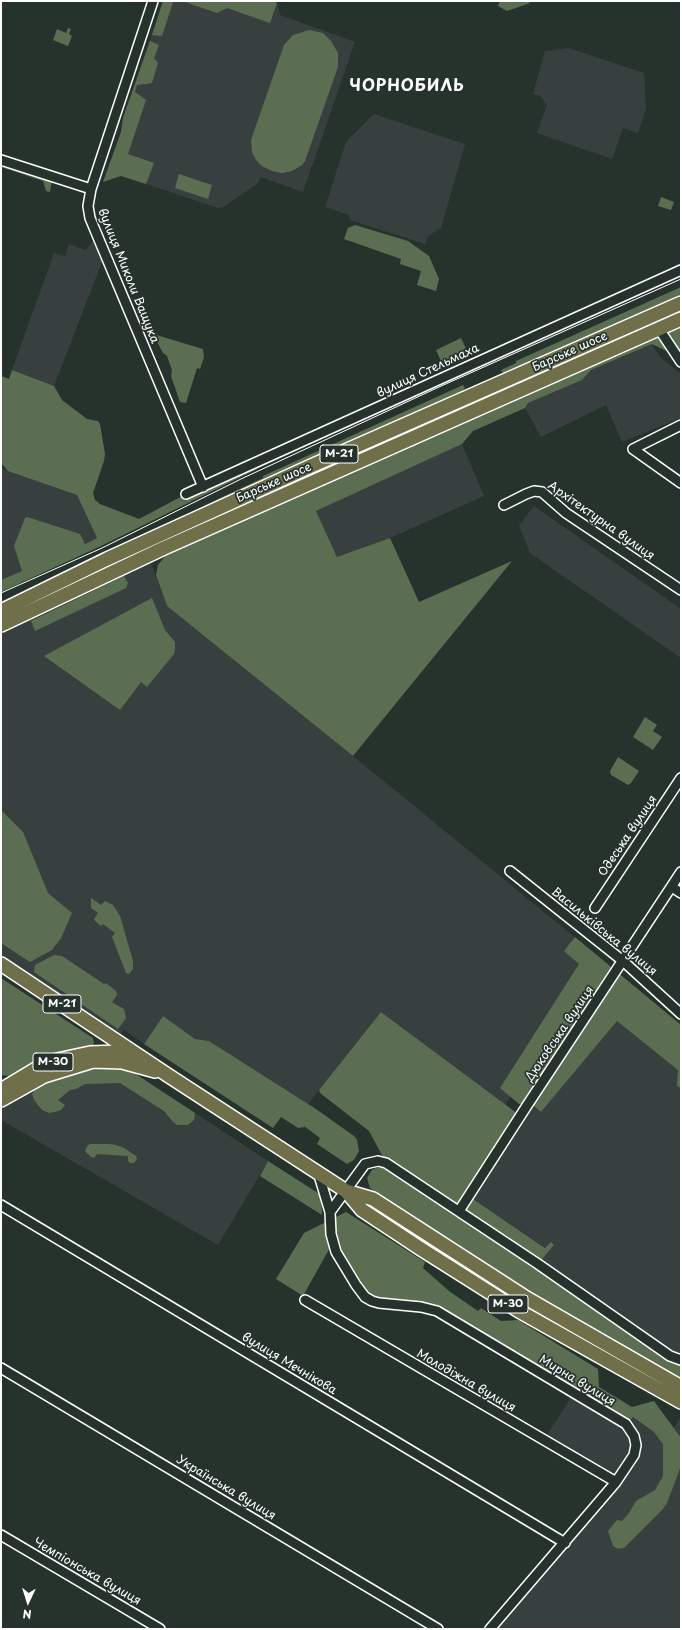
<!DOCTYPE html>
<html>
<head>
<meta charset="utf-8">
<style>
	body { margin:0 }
	#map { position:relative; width:682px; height:1630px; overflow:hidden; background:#26332d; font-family:"Playpen Sans",sans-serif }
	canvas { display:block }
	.frame { position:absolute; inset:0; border:2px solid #fff; pointer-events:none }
	.north { position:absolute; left:8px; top:1582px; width:40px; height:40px; -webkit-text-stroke:3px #26332d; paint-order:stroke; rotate:184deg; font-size:11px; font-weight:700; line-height:16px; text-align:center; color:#fff }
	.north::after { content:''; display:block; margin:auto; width:14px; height:18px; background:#fff; clip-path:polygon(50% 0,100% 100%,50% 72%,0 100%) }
</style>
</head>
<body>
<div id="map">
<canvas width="682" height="1630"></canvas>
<div class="frame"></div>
<div class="north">N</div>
</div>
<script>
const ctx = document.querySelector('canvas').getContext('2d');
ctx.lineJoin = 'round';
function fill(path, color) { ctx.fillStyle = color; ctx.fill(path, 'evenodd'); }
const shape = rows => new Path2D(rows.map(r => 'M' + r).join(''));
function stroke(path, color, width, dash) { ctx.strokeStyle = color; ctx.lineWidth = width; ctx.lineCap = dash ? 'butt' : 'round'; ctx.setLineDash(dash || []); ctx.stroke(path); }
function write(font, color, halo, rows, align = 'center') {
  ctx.font = font + ' "Playpen Sans",sans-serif'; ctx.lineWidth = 3.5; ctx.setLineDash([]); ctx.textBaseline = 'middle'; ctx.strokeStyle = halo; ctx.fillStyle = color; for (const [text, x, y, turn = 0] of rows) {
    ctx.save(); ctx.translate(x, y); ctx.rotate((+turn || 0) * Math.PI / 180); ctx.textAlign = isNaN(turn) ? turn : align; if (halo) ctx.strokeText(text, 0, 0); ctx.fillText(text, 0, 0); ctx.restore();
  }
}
fill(shape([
	[163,1,271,1,277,3,280,15,355,42,303,192,261,177,258,183,223,207,218,208,108,171,121,132,123,118],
	[569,48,644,73,646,108,638,133,623,128,612,159,537,133,547,105,541,96,533,94,545,51],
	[374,114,465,144,441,228,428,236,425,244,350,220,349,215,325,207,346,142],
	[97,235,105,254,54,386,12,370,54,253,65,256,69,244,86,250],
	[652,344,659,356,681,374,681,418,622,442,606,405,541,437,525,408,528,403,582,380,591,370],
	[462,444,484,496,390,538,337,557,316,511],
	[1,468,77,495,97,538,1,580],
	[534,506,681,609,681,658,530,553,519,525],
	[148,555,167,606,353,756,599,957,505,1105,381,1012,308,1104,209,1041,195,1039,163,1016,144,1044,124,1030,116,1039,1,964,1,627],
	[641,992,681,1025,681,1360,538,1264,554,1245,551,1242,546,1248,473,1199,534,1106,541,1112],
	[94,1069,128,1069,268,1161,218,1245,1,1120,1,1107,41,1084,70,1074],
	[574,1393,633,1417,654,1432,663,1443,681,1417,681,1629,490,1629,616,1482,544,1440]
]), '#38403f');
fill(shape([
	[163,1,178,1,173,2,162,36,152,35],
	[182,1,272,1,277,3,270,23,227,8,217,13],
	[500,1,530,1,530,3,507,11,498,6],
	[68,28,71,29,69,34,72,36,68,46,53,40,57,29,66,33],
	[309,30,323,33,331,41,338,53,338,67,305,161,302,165,292,171,282,173,272,171,262,166,256,160,252,152,251,140,284,45,293,35],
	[150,41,159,45,154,58,158,63,152,83,137,85,135,92,146,100,128,154,154,163,146,184,121,176,103,182,121,132,123,118],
	[1,160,52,180,50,192,46,191,43,181,1,167],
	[179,174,212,185,208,199,175,188],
	[661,197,674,202,671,210,658,206],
	[355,225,408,241,429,256,439,279,436,291,417,285,421,271,400,264,401,259,344,239,348,228],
	[681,275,681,276,558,332,557,331],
	[681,287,681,294,619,325,521,369,503,373,501,370,516,363,516,361],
	[681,308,681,314,498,394,496,394,495,392],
	[681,326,681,358,652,344,591,370,582,380,528,403,525,408,473,431,462,444,316,511,337,557,390,538,419,602,512,561,353,756,167,606,156,575,158,565,166,555],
	[153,334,203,349,204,357,200,369,197,368,186,403,180,402,171,376,172,370,167,356,163,353],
	[461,338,469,355,443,366,436,350],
	[12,370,54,386,62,400,87,419,98,421,100,424,105,454,104,461,93,493,95,500,100,504,139,519,186,494,255,463,257,469,101,546,1,592,1,580,22,571,14,546,25,518,27,517,80,534,85,544,97,538,77,495,8,471,2,464,1,466,1,376,9,379],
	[462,374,303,447,303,446],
	[463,385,465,388,457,397,151,533,216,500,263,478,263,476],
	[475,400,475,404,1,620,1,614,110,562],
	[124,576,128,583,126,588,35,631,31,621],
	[152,598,165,630,175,642,175,649,174,654,147,687,141,682,120,710,44,656],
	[645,717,657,725,653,731,662,737,653,750,633,737],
	[618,757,639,771,631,783,628,785,611,775,610,771],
	[1,810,23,832,48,893,72,913,61,938,52,950,30,962,1,943],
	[91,898,101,905,105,901,113,905,120,916,133,961,133,969,129,974,126,973,112,937,115,933,103,924,101,926,95,921,94,919,98,913,91,908],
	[575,937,681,1025,681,1088,677,1086,678,1070,617,1021,541,1112,534,1106,519,1104,500,1088,579,964,564,951],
	[54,955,62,956,104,984,106,983,116,991,117,995,112,1002,124,1009,126,1018,118,1029,34,972,35,965],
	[1,978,93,1038,94,1043,92,1049,18,1074,9,1076,1,1075],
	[381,1012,518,1114,462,1201,457,1204,452,1203,383,1157,369,1131,320,1093,319,1090],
	[163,1016,195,1039,209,1041,316,1109,354,1136,357,1140,359,1151,354,1160,347,1164,317,1144,320,1138,312,1132,305,1127,298,1128,281,1117,273,1128,144,1044],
	[113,1066,128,1069,195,1113,194,1120,188,1125,177,1125,173,1122,164,1111,120,1083,85,1084,76,1089,70,1090,58,1100,65,1105,61,1110,55,1112,49,1113,42,1110,34,1100,32,1094,35,1089,48,1081,70,1074],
	[90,1144,109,1144,116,1145,124,1148,136,1156,137,1159,134,1163,130,1163,128,1161,128,1156,97,1154,94,1158,91,1157,85,1151,87,1146],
	[268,1161,321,1195,322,1215,260,1176],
	[376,1168,388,1168,681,1360,681,1382,530,1294,376,1193,370,1188,367,1178,372,1170],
	[473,1199,545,1248,551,1242,554,1245,538,1264,467,1212,467,1208],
	[346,1212,425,1262,423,1268,449,1291,478,1311,481,1308,501,1321,518,1320,598,1369,599,1387,632,1407,654,1401,681,1438,681,1466,667,1503,662,1510,624,1548,618,1549,613,1546,608,1531,617,1520,622,1521,629,1513,636,1501,655,1490,663,1476,663,1444,654,1432,633,1417,626,1424,437,1311,365,1297,332,1244,303,1296,276,1279,304,1233]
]), '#5c6e51');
const minor = shape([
	[153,1,91,189,88,206,90,218,100,242,203,487],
	[1,160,91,189],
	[659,329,681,362],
	[681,425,633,449,681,483],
	[186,494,681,270],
	[504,505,526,494,534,491,542,492,566,513,681,590],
	[510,871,623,961,681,1014],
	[672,887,681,893],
	[595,908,681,778],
	[318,1172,330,1212,331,1234,336,1252,356,1285,365,1297,372,1301,379,1303,421,1307,437,1311,626,1424,634,1436,636,1445,634,1455,616,1482,490,1629],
	[1,1205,565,1543],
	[459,1211,528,1104,681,872],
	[330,1212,365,1164,378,1161,386,1163,538,1264,670,1356,681,1360],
	[305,1300,616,1482],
	[1,1368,438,1629],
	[1,1535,160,1629]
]);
const highway = shape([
	[1,611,107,559,311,466,681,303],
	[1,625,164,548,681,319],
	[1,964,169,1076,346,1191,362,1210,421,1249,519,1311,681,1402],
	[94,1061,122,1062,155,1071],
	[1,1090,39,1067,57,1060,90,1053,118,1052,136,1057],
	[1,1100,44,1076,103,1058],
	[346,1191,373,1199,528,1299,681,1387]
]);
stroke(minor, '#fff', 12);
stroke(highway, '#fff', 16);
stroke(minor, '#26332d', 9);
stroke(highway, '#6f704a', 13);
stroke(shape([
	[1,593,102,548,241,479,439,387,681,279]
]), '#fff', 1);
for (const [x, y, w] of [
	[339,454,38],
	[62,1004,38],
	[53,1062,40],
	[508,1304,40]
]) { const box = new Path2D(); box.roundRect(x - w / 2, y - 9, w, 18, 3); ctx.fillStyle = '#26332d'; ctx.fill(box); stroke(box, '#fff', 1); }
write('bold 11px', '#fff', null, [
	["М-21",339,454],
	["М-21",62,1004],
	["М-30",53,1062],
	["М-30",508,1304]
]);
write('12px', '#fff', '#26332d', [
	["вулиця Миколи Ващука",128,276,68],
	["Барське шосе",570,352,-24],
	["вулиця Стельмаха",428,371,-25],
	["Барське шосе",274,483,-24],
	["Архітектурна вулиця",601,521,35],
	["Одеська вулиця",628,836,-56],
	["Васильківська вулиця",604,932,39],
	["Дюковська вулиця",560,1034,-56],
	["вулиця Мечнікова",289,1364,31],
	["Молодіжна вулиця",466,1381,30],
	["Мирна вулиця",577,1381,31],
	["Українська вулиця",226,1488,31],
	["Чемпіонська вулиця",87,1572,30]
]);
ctx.letterSpacing = '1px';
write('bold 16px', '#fff', '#26332d', [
	["ЧОРНОБИЛЬ",407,87]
]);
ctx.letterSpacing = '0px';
</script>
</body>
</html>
